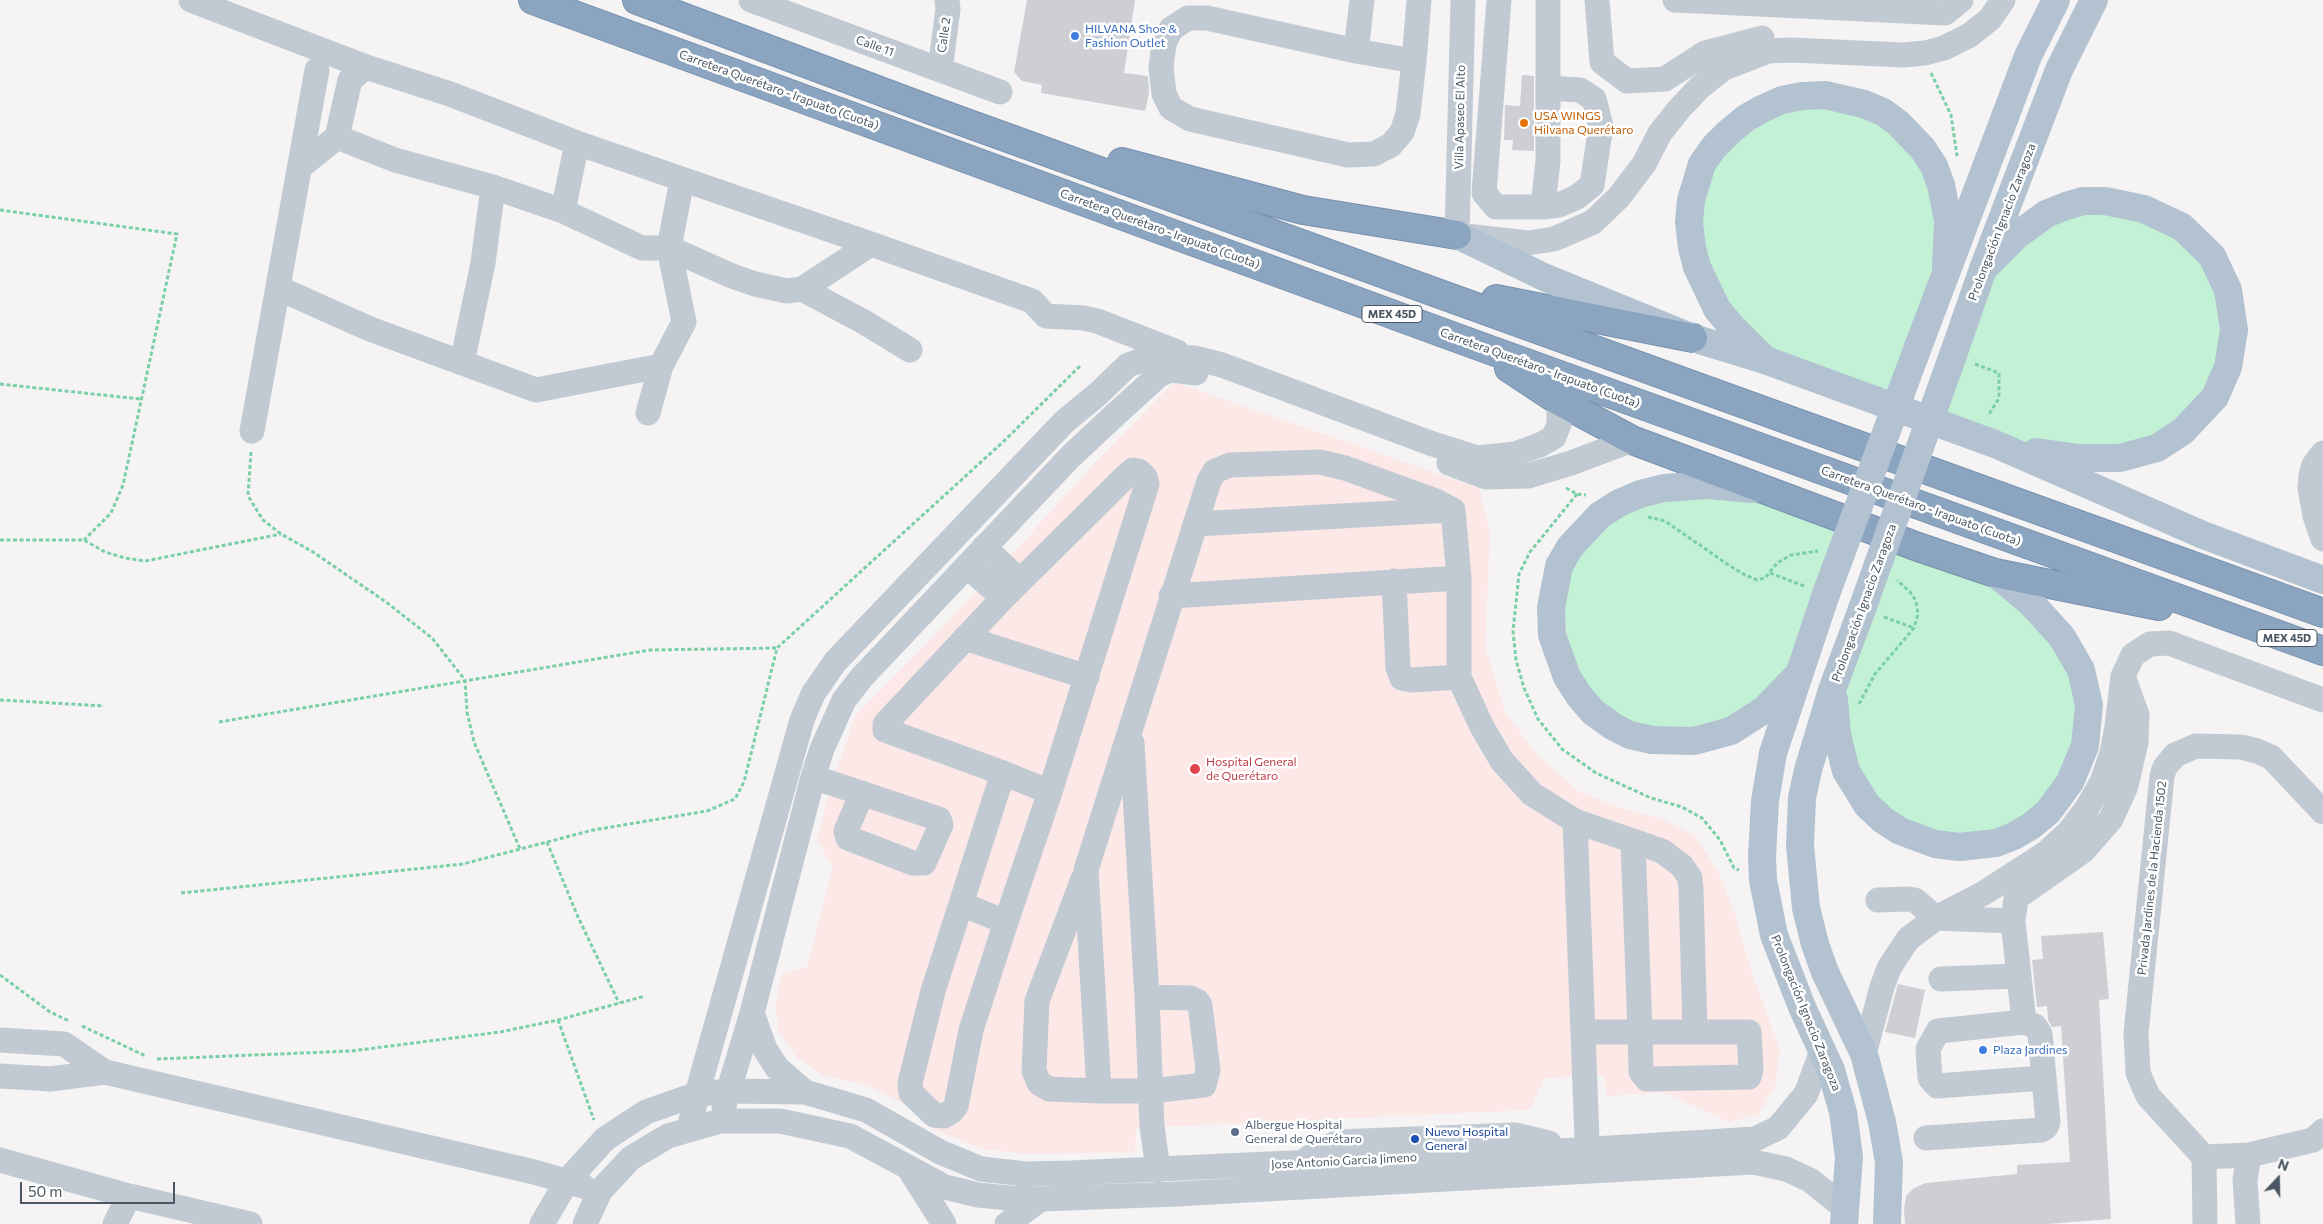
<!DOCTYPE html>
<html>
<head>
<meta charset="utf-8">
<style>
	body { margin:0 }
	#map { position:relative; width:2323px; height:1224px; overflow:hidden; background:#f5f3f3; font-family:Commissioner,sans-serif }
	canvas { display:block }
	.north { position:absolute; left:2253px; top:1154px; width:50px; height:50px; -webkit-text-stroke:4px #fff; paint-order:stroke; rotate:21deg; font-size:14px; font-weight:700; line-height:20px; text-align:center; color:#4a5661 }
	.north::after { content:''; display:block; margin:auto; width:18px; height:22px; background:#4a5661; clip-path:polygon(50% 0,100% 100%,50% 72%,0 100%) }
	.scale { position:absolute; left:20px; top:1182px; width:155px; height:22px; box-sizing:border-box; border:2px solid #4a5661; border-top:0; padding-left:6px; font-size:15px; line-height:18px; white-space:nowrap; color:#4a5661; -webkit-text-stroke:4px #fff; paint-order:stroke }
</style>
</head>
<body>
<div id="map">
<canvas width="2323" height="1224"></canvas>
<div class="north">N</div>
<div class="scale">50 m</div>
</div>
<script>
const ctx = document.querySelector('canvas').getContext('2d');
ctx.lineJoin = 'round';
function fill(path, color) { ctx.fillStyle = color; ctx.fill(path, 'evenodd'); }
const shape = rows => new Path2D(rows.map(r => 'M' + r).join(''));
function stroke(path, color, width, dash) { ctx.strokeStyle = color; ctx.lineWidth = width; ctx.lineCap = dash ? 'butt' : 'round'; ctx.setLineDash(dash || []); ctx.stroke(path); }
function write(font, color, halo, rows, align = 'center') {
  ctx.font = font + ' Commissioner,sans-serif'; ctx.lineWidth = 5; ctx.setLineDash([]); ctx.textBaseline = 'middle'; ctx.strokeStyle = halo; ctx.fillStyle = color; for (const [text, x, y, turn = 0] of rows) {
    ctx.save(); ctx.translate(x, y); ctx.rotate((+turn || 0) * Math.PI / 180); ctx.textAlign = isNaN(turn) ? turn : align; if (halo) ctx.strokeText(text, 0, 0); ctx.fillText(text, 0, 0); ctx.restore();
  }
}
fill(shape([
	[1174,382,1479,488,1490,534,1485,645,1504,710,1537,755,1580,792,1622,808,1661,819,1696,836,1718,872,1734,911,1751,971,1780,1049,1775,1086,1759,1114,1729,1122,1663,1092,1607,1096,1604,1075,1545,1078,1529,1110,1136,1128,1135,1152,1026,1154,982,1149,933,1129,905,1104,863,1084,824,1076,797,1058,779,1032,775,1006,782,974,807,967,833,867,817,840,832,782,855,716,986,583,1104,453]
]), '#fce8e6');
fill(shape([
	[1815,102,1875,116,1928,168,1941,242,1891,399,1773,357,1736,322,1703,265,1696,215,1704,172,1761,114],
	[2087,208,2162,226,2206,258,2228,323,2202,404,2138,454,2049,448,1996,437,1937,418,1992,268,2016,236],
	[1676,495,1762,498,1838,526,1789,667,1768,694,1728,723,1656,733,1615,717,1580,678,1568,647,1563,596,1576,559,1603,527,1620,515],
	[1895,547,1993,582,2032,614,2075,674,2082,724,2059,787,2019,826,1961,841,1890,814,1855,776,1841,697]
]), '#c3f1d5');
fill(shape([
	[1027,0,1135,0,1124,73,1148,76,1149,93,1145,111,1041,93,1042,85,1022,81,1014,72],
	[1522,75,1534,76,1534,151,1512,150,1513,140,1504,140,1505,105,1520,106],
	[2103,932,2109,999,2099,1000,2111,1219,2047,1224,1905,1224,1904,1209,1906,1196,1914,1188,1926,1183,2017,1174,2017,1165,2070,1162,2061,1026,2052,1027,2048,1020,2047,1006,2037,1007,2032,960,2043,959,2041,936],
	[1898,984,1925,990,1915,1038,1885,1032]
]), '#cdcfd5');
const highway = shape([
	[533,0,1468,342,2323,651],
	[637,0,936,112,2323,613],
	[1122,162,1303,210,1457,235],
	[1496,299,1693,338],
	[1509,368,1559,401,1632,440,1918,547,1995,573,2159,606]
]);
stroke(highway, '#7690ad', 30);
stroke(shape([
	[1931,73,1951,115,1957,156],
	[0,210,177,234,123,485,111,513,84,540],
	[1975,364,1999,373,1999,398,1988,416],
	[0,384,140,399],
	[251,452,248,496,263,520,281,534,313,552,386,602,432,638,465,680,467,712,474,742,520,849],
	[1566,488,1577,494,1586,495],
	[1577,494,1530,552,1519,574,1513,631,1516,660,1524,688,1538,719,1562,749,1596,773,1651,798,1682,807,1702,818,1720,840,1734,868,1739,870],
	[1648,517,1665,521,1730,566,1745,575,1757,580,1765,578,1777,563,1791,555,1818,551],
	[0,540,84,540,105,552,125,558,145,561,281,534],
	[1770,573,1804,586],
	[1884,617,1914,628],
	[0,700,104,706],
	[1859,704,1875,674,1914,628,1918,614,1916,601,1910,592,1897,580],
	[219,722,650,650,777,648],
	[547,842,578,917,619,1003],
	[181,893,463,864,593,830,707,811,735,799,744,782,777,648,1004,441,1080,366],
	[0,975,50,1012,69,1021],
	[558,1020,594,1120],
	[82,1026,146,1056],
	[157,1059,351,1051,500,1032,558,1020,645,996]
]), '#7ad0a6', 3, [4, 2.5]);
stroke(shape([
	[191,0,366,67,450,94,577,143,871,244,1032,301,1046,316,1083,318,1097,321,1177,352],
	[751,0,1000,92],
	[1463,0,1457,235,1528,243,1554,239,1593,222,1619,197,1644,164,1660,133,1680,108,1700,87,1724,68,1768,51,1791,50,1903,55,1925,53,1944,48,1970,35,1990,19,2003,0],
	[1499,0,1484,193,1496,207,1543,207,1548,160,1548,0],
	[1597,0,1602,62,1627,81,1665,79,1705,53,1762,38],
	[1675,0,1945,13,1961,0],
	[1356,51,1362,0],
	[1414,61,1356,51,1207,18,1188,18,1171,29,1164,44,1161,67,1164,94,1171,108,1190,119,1348,155,1374,154,1391,145,1402,132,1408,114,1414,61,1419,0],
	[940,70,948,9,947,0],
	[337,137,395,160,493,187,563,211,642,248,669,248,732,276,755,284,787,291,802,289],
	[300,167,337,137,350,80,366,67],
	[1543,207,1559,205,1577,197,1592,185,1601,126,1594,99,1580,90,1548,88],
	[563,211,577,143],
	[871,244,802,289,864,322,910,350],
	[278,288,370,329,536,390,661,366,684,322,669,248,682,180],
	[462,363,483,263,493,187],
	[648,413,661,366],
	[252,431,317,70],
	[2323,453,2314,465,2311,475,2310,488,2315,516,2323,539],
	[1449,463,1486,477,1528,476,1571,463,1632,440],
	[1195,524,1450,510],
	[984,547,1020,581],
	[967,566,1003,598],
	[1394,581,1398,668,1402,678,1411,680,1459,677],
	[1171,596,1459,578],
	[965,638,1087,677],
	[1132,743,1147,997,1152,1126,1158,1170],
	[1003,773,933,991,910,1083,911,1093,934,1115,944,1116,951,1112,956,1106,971,1030,1006,922,1050,792,1147,484,1145,477,1139,471,1133,470,1125,477,1003,598,885,724,885,730,1003,773,1050,792],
	[813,777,939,819,941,825,924,863,913,863,848,838,846,831,862,793],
	[1575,821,1587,1140,1590,1166],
	[1083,879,1037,1001,1034,1071,1039,1083,1049,1089,1099,1091,1151,1091,1204,1085,1208,1070,1200,1005,1197,1001,1190,998,1147,997],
	[1878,900,1908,899,1915,900,1936,918,2013,921,2024,1022],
	[961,904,1006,922],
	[2013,921,2016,898,2083,851,2111,819,2126,786,2136,742,2137,715,2124,679],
	[1941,979,2018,976],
	[1583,1032,1640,1032,1633,842],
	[1640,1032,1749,1032,1751,1070,1749,1077,1647,1079,1641,1072,1640,1032],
	[0,1040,64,1044,105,1072],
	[1864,1054,1882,987,1889,968,1908,939,1936,918,1984,893,2046,853,2069,832,2087,808,2102,782,2112,753,2117,726,2123,676,2133,655,2150,644,2169,643,2323,700],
	[0,1076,50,1079,105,1072,534,1172,583,1186],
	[1099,1091,1086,870,1209,481,1215,471,1230,465,1320,462,1345,468,1436,501,1453,510,1459,578,1459,677,1482,727,1502,761,1532,794,1575,821,1662,851,1682,866,1690,878,1691,889,1695,1031],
	[805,1092,777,1068,765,1049,752,1013,813,777,822,749,844,700,862,677,1071,456,1116,414,1159,375,1171,370,1196,373],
	[724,1106,752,1013],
	[689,1130,697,1094,802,720,813,694,835,662,1064,422,1099,393,1128,365,1154,356,1194,358,1222,365,1430,443,1477,458,1515,454,1540,445,1554,437,1559,424,1559,401],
	[1926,1138,2041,1130,2046,1127,2048,1122,2040,1034,2035,1026,2024,1022,1938,1031,1928,1049,1930,1078,1937,1086,2042,1078],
	[2204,1157,2148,1096,2138,1073,2136,1033,2162,776,2165,767,2175,755,2196,746,2241,747,2257,751,2271,757,2323,812],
	[2204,1157,2249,1155,2313,1140,2323,1131],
	[2204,1157,2205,1224],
	[1307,1159,1338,1142,1515,1135,1549,1143],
	[0,1160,129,1196,250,1224],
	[910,1170,944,1224],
	[115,1224,129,1196],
	[542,1224,567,1181,605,1139,646,1112,697,1094,729,1091,805,1092,866,1110,940,1152,981,1169,1026,1174,1070,1173,1578,1150,1755,1139,1778,1128,1806,1094,1822,1051],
	[585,1224,600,1191,631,1158,668,1136,720,1121,780,1121,850,1136,945,1187,978,1195,1009,1198,1041,1199,1176,1194,1753,1162,1786,1169,1810,1180,1846,1209],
	[1007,1224,1041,1199],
	[2248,1224,2245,1180,2249,1155]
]), '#c1cad2', 25);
stroke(shape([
	[1457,235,1546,278,1693,338,1765,360,1995,444,2203,535,2323,580],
	[1983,269,2016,236,2046,214,2066,206,2083,201,2105,201,2144,209,2182,227,2212,256,2228,290,2234,330,2228,367,2215,397,2183,431,2157,448,2120,458,2079,458,2036,452],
	[1918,347,2028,56,2056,0],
	[1953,355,1983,269,2059,70,2094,0],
	[1762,357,1732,327,1717,309,1697,267,1692,248,1689,222,1691,200,1702,164,1714,147,1729,132,1746,118,1762,109,1782,100,1802,96,1825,95,1864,104,1883,112,1898,123,1923,149,1934,166,1941,185,1948,220,1946,269],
	[1752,489,1708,485,1664,488,1640,494,1619,503,1600,515,1570,547,1559,566,1551,608,1552,635,1567,677,1580,697,1593,712,1614,727,1630,735,1652,740,1694,741,1731,731,1764,710,1794,679],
	[1826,594,1773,753,1765,801,1762,857,1763,880,1774,935,1802,1007,1831,1070,1843,1112,1849,1157,1844,1224],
	[1862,609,1832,690,1808,770,1802,798,1800,845,1806,908,1815,944,1825,972,1864,1054,1882,1122,1889,1162,1887,1224],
	[1834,700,1837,735,1846,771,1867,805,1883,820,1900,831,1935,844,1959,847,1996,843,2014,836,2031,826,2048,812,2070,782,2085,746,2089,705,2081,670,2062,637,2031,603,1995,573]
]), '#b3c2d1', 28);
stroke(highway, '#8ba5c1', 28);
stroke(shape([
	[1826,594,1918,347],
	[1862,609,1953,355]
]), '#b3c2d1', 28);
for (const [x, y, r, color] of [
	[1075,36,5,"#3f7fe0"],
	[1524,123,5,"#e8710a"],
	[1195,769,6,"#e0444e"],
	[1983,1050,5,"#3f7fe0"],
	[1235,1132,5,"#5c6f8a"],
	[1415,1139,5,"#1a4fb4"]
]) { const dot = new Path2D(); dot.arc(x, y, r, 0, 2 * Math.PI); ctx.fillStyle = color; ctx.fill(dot); stroke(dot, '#fff', 2); }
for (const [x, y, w] of [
	[1392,314,60],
	[2287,638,60]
]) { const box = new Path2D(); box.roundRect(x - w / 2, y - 8.5, w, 17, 4); ctx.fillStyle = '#fff'; ctx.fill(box); stroke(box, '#4a5661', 1); }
write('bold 11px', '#4a5661', null, [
	["MEX 45D",1392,314],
	["MEX 45D",2287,638]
]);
write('12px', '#366cbe', '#fff', [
	["HILVANA Shoe &",1085,29],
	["Fashion Outlet",1085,43],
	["Plaza Jardines",1993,1050]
], 'left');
write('12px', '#4a5661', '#fff', [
	["Calle 2",944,35,-82],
	["Calle 11",875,46,20],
	["Carretera Querétaro - Irapuato (Cuota)",779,90,20],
	["Villa Apaseo El Alto",1460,117,-89],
	["Prolongación Ignacio Zaragoza",2002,222,-69],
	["Carretera Querétaro - Irapuato (Cuota)",1160,229,20],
	["Carretera Querétaro - Irapuato (Cuota)",1540,368,20],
	["Carretera Querétaro - Irapuato (Cuota)",1921,506,20],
	["Prolongación Ignacio Zaragoza",1864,603,-70],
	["Privada Jardines de la Hacienda 1502",2152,878,-84],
	["Prolongación Ignacio Zaragoza",1806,1013,68],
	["Jose Antonio Garcia Jimeno",1344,1161,-3]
]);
write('12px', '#c56008', '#fff', [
	["USA WINGS",1534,116],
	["Hilvana Querétaro",1534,130]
], 'left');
write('12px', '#be3a42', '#fff', [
	["Hospital General",1206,762],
	["de Querétaro",1206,776]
], 'left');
write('12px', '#4e5e75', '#fff', [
	["Albergue Hospital",1245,1125],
	["General de Querétaro",1245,1139]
], 'left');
write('12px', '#164399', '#fff', [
	["Nuevo Hospital",1425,1132],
	["General",1425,1146]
], 'left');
</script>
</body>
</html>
